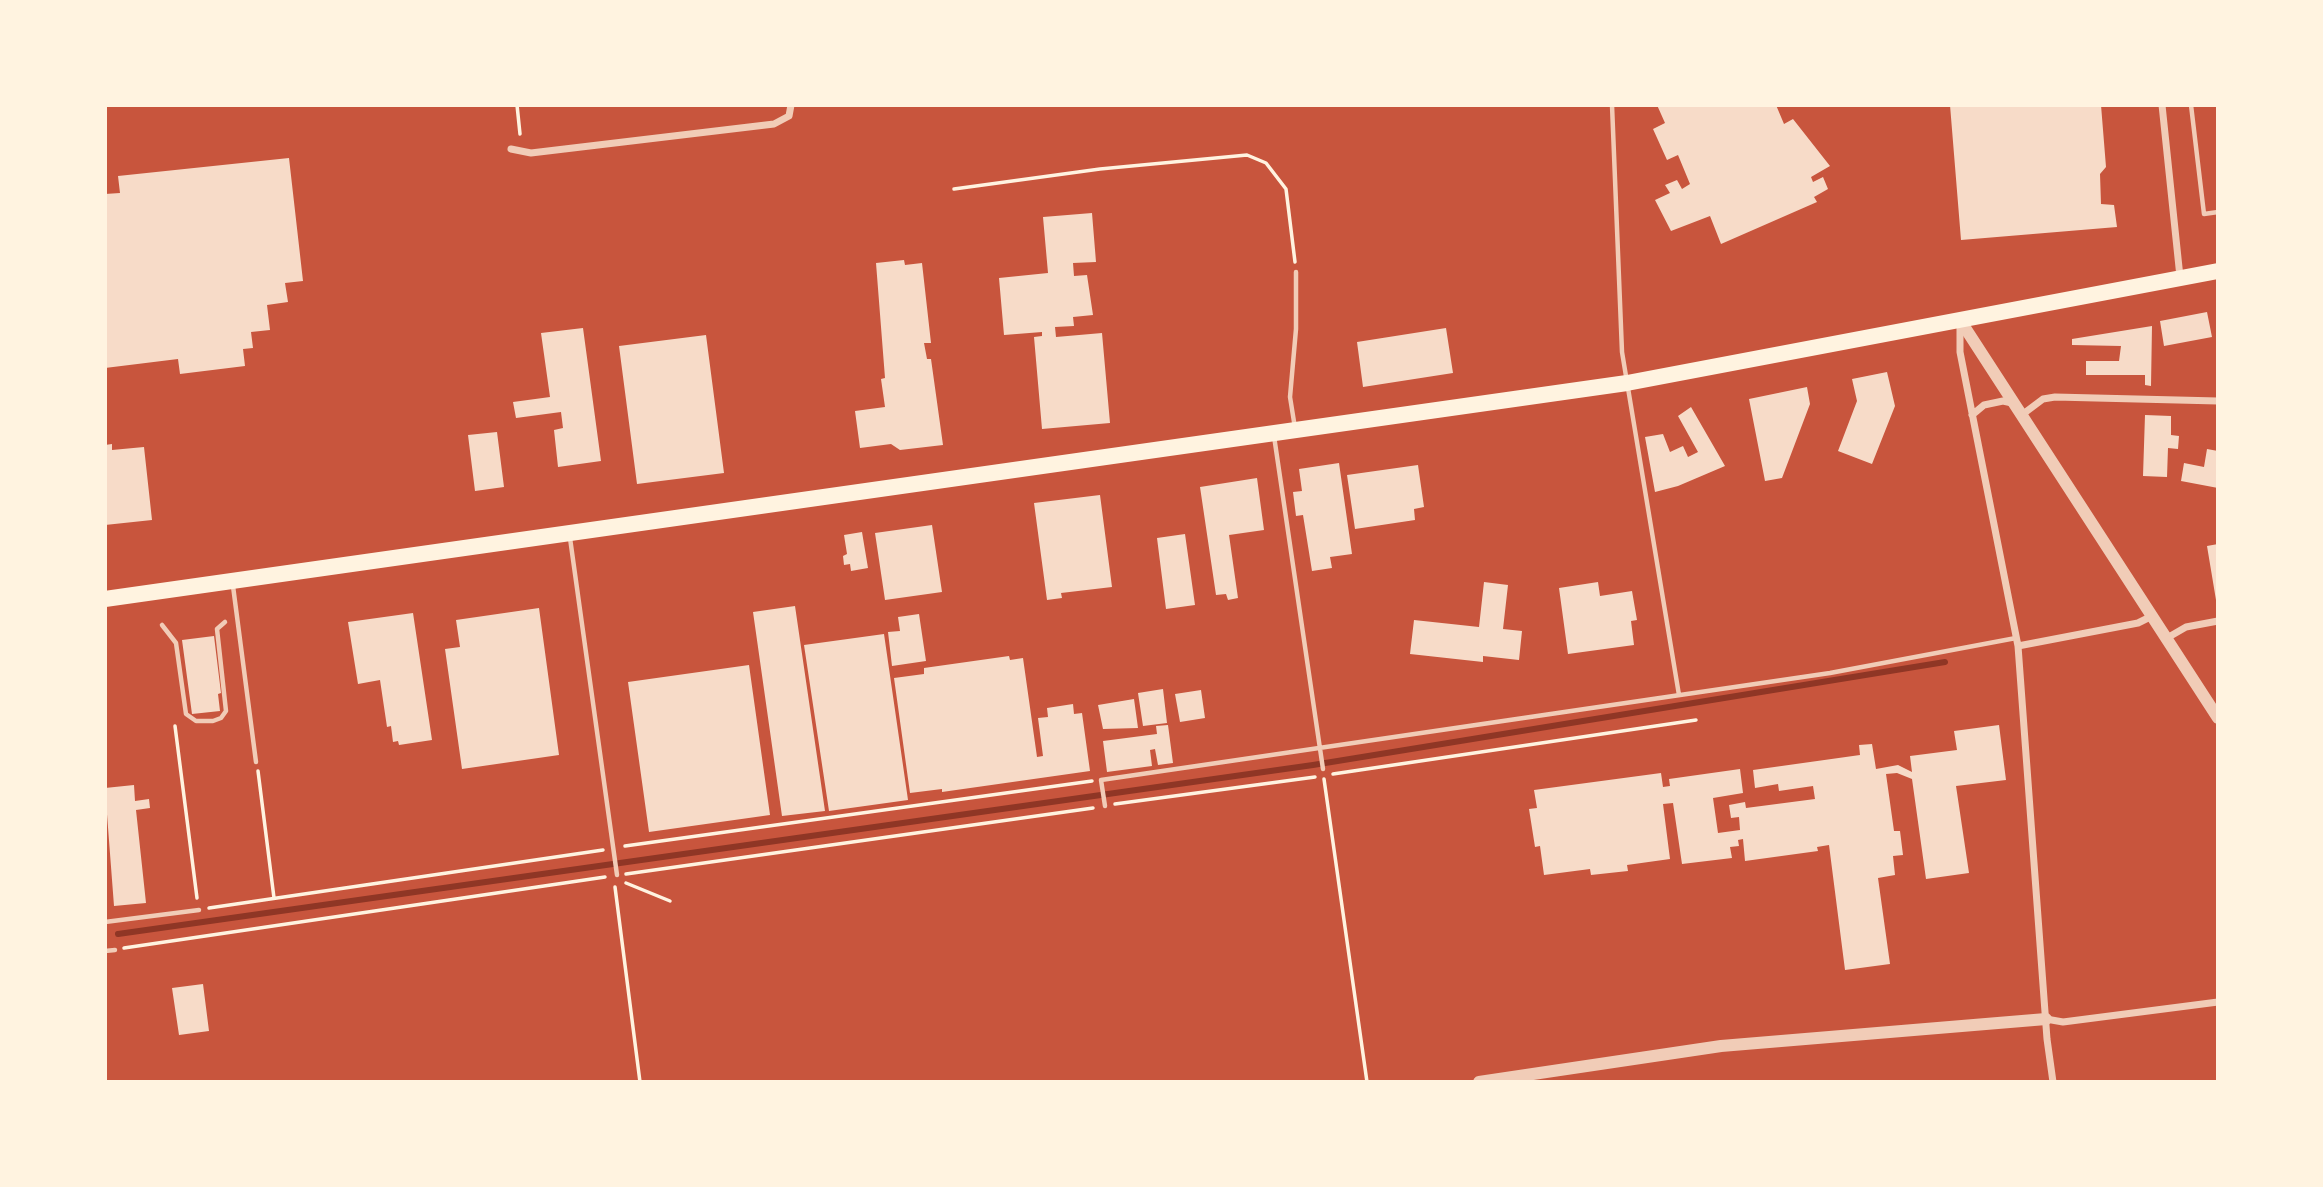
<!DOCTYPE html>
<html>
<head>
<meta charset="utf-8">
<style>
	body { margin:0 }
	#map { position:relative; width:2323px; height:1187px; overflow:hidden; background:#c8553d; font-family:Signika,sans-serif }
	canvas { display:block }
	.frame { position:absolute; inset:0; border:107px solid #fff3e0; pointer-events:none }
</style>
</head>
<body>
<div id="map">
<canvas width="2323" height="1187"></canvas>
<div class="frame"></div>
</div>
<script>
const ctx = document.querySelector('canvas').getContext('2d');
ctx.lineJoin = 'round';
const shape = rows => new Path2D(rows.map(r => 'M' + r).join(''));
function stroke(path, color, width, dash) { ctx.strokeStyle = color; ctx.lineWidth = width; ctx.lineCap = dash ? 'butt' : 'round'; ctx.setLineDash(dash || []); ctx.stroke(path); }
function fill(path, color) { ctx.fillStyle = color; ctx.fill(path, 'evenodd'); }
stroke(shape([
	[118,934,1313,765,1945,662]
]), '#8f3625', 6);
fill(shape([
	[1657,105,1776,105,1784,124,1793,119,1830,166,1811,177,1813,182,1823,177,1828,189,1814,197,1817,202,1721,244,1710,216,1671,231,1655,200,1670,193,1665,185,1677,180,1682,189,1690,184,1678,155,1667,160,1653,129,1665,123],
	[1950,105,2101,105,2106,167,2100,174,2101,204,2114,205,2117,227,1961,240],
	[289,158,303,281,285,283,288,302,267,305,270,330,251,332,253,348,243,349,245,366,180,374,178,359,105,368,105,194,120,193,118,176],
	[1092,213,1096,262,1073,263,1074,276,1087,275,1093,315,1073,317,1074,326,1055,327,1056,337,1102,333,1110,423,1042,429,1034,337,1042,336,1042,332,1004,335,999,278,1048,273,1043,217],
	[904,260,905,265,922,263,931,343,924,343,927,359,931,359,943,445,900,450,891,444,860,448,855,411,885,407,881,379,885,378,876,263],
	[2207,312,2212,337,2164,346,2160,321],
	[2152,326,2151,386,2145,385,2145,375,2086,375,2086,361,2119,361,2121,346,2072,345,2072,339],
	[583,328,601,461,558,467,554,430,563,428,561,412,516,418,513,402,550,397,541,333],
	[1446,328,1453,373,1363,387,1357,342],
	[706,335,724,473,637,484,619,346],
	[1887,372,1895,406,1872,464,1838,451,1857,401,1852,379],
	[1807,387,1810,404,1782,478,1765,481,1749,399],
	[1691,407,1725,466,1678,486,1655,492,1645,437,1663,434,1670,452,1683,446,1688,457,1698,452,1678,416],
	[2145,415,2171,416,2171,435,2179,436,2178,449,2168,448,2167,477,2143,476],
	[497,432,504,487,475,491,468,435],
	[112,444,112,450,144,447,152,520,105,525,105,445],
	[2207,449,2218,451,2218,488,2181,481,2184,463,2204,467],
	[1339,463,1352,554,1330,557,1332,568,1312,571,1303,515,1296,516,1293,492,1302,491,1299,469],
	[1418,465,1424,507,1414,509,1415,520,1355,529,1347,475],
	[1257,478,1264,530,1229,535,1238,598,1228,600,1226,594,1216,595,1200,487],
	[1100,495,1112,587,1061,593,1062,598,1047,600,1034,503],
	[932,525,942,592,885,600,875,533],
	[862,532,868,568,851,571,850,564,844,565,843,556,847,554,844,535],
	[1185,534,1195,605,1166,609,1157,538],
	[2218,544,2218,606,2217,606,2207,546],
	[1484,582,1508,585,1503,629,1522,631,1519,660,1483,656,1483,662,1410,654,1414,620,1479,627],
	[1598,582,1600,596,1632,591,1637,620,1631,621,1634,645,1568,654,1559,588],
	[795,606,825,811,782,816,753,612],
	[539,608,559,755,462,769,445,649,460,647,456,620],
	[413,613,432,740,399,745,398,741,393,742,391,726,387,727,380,680,358,684,348,622],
	[919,614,926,661,892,666,888,632,900,631,898,617],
	[884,634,908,800,829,811,804,645],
	[214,636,221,693,218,694,220,711,192,714,182,640],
	[1009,656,1010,660,1023,658,1037,757,1043,756,1038,718,1048,717,1047,708,1073,704,1074,714,1082,713,1090,771,942,792,942,789,910,793,894,678,924,674,924,668],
	[749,665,770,815,649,832,628,682],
	[1163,689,1167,723,1143,726,1138,693],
	[1201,690,1205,718,1180,722,1175,694],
	[1134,699,1138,728,1103,729,1098,705],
	[1168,725,1173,763,1158,765,1155,749,1150,750,1152,766,1107,772,1103,741,1157,734,1156,726],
	[1999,725,2006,780,1956,786,1969,873,1926,879,1912,779,1897,773,1886,774,1894,831,1900,831,1903,855,1893,856,1895,875,1878,878,1890,964,1845,970,1829,845,1817,847,1818,851,1745,861,1743,839,1738,840,1739,846,1730,847,1732,858,1682,864,1673,803,1663,804,1670,859,1627,865,1628,871,1591,875,1590,869,1544,875,1540,846,1535,847,1529,809,1537,808,1534,790,1661,773,1663,787,1670,786,1669,779,1740,769,1743,793,1713,798,1718,833,1740,830,1739,817,1731,818,1729,805,1745,802,1746,808,1815,799,1813,786,1779,791,1778,784,1755,788,1753,770,1860,755,1859,745,1872,744,1876,769,1898,765,1912,772,1910,756,1957,750,1954,731],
	[134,785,135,801,149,799,150,808,136,810,146,903,114,906,105,788],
	[203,984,209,1031,179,1035,172,988]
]), '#f7dbc8');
stroke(shape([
	[517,105,520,134],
	[954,189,1100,169,1247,155,1266,163,1286,189,1295,262],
	[175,726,197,898],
	[258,771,274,898],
	[1333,774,1696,720],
	[1324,779,1367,1082],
	[1115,804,1315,777],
	[625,846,1092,781],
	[626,874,1093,808],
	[626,883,670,901],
	[615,887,640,1082],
	[209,908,603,850],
	[124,948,605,877]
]), '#fff3e0', 3.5);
stroke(shape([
	[1612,105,1622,352,1679,695],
	[2191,105,2204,214,2218,212],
	[1295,428,1290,397,1296,329,1296,272],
	[1274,436,1323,769],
	[570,538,617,875],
	[233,586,256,762],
	[162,625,176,643,186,714,196,721,213,721,221,718,226,711,217,629,225,622],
	[1105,806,1101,780,1830,673,2016,638],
	[105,922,199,910],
	[105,951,115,950]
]), '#f1ccb7', 4.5);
stroke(shape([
	[2162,105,2180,277],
	[511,149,531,153,774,124,789,116,791,105],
	[1960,325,1960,352,2018,646,2047,1039,2053,1082],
	[2023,414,2043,399,2055,397,2218,401],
	[1972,415,1984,405,2003,401,2012,403],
	[2167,638,2186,627,2218,621],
	[2018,646,2138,623,2152,616],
	[2046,1019,2063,1022,2218,1002]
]), '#f1ccb7', 7);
stroke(shape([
	[1960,320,2218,718],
	[1479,1082,1721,1046,2046,1019]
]), '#f1ccb7', 12);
stroke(shape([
	[105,599,1627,383,2218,271]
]), '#fff3e0', 16);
</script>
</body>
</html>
